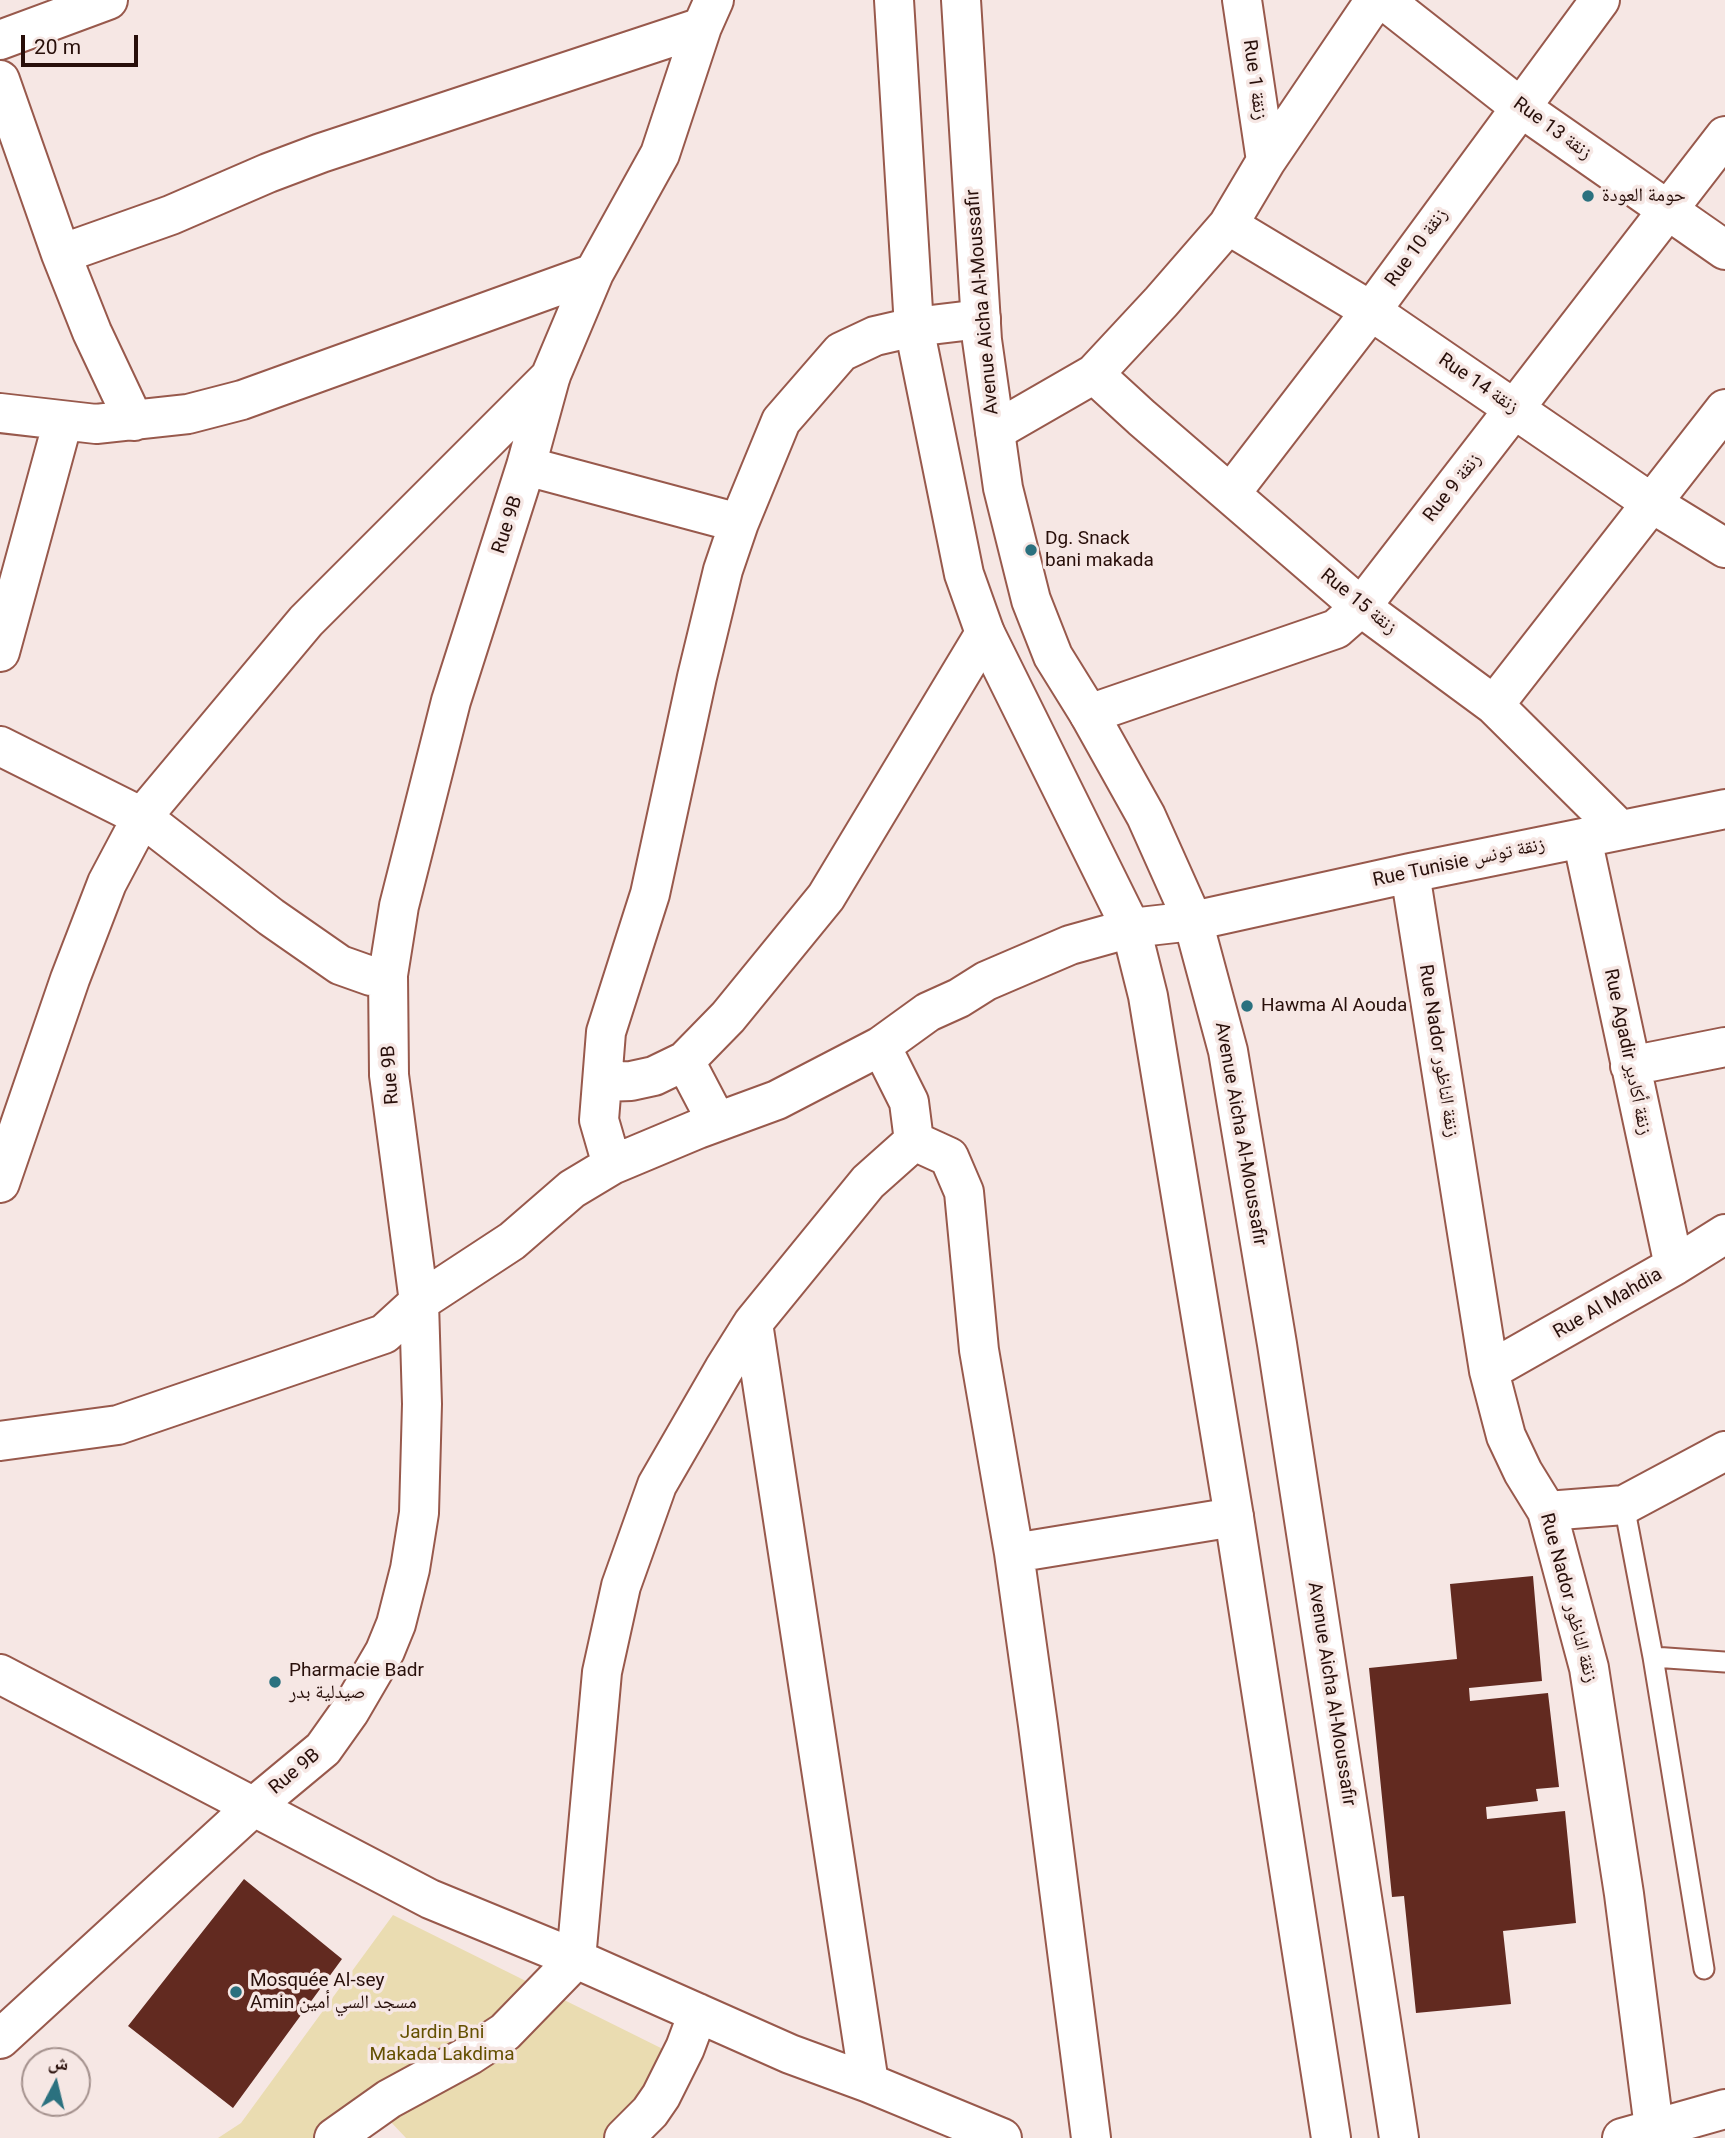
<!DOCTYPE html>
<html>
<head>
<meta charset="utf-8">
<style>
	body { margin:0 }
	#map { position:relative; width:1725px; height:2138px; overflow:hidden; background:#f6e7e4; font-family:Roboto,"Noto Naskh Arabic",sans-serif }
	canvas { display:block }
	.north { position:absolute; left:21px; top:2047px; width:70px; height:70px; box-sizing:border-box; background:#f6e7e4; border:2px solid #a4918d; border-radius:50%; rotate:7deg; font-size:19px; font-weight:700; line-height:28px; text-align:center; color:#280f0a }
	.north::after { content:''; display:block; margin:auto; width:24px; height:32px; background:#2b717f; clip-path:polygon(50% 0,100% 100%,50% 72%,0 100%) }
	.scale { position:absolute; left:21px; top:35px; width:117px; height:32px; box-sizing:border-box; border:4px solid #280f0a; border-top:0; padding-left:9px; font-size:21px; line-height:24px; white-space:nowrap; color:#280f0a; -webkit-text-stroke:5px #f6e7e4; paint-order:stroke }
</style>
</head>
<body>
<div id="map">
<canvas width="1725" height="2138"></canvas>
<div class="north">ش</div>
<div class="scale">20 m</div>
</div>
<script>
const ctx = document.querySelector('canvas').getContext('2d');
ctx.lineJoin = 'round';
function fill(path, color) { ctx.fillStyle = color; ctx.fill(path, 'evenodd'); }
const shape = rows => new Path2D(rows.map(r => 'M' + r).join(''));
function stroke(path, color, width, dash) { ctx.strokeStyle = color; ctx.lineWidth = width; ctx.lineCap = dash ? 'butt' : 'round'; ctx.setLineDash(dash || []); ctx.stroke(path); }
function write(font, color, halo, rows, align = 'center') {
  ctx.font = font + ' Roboto,"Noto Naskh Arabic",sans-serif'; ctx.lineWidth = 7; ctx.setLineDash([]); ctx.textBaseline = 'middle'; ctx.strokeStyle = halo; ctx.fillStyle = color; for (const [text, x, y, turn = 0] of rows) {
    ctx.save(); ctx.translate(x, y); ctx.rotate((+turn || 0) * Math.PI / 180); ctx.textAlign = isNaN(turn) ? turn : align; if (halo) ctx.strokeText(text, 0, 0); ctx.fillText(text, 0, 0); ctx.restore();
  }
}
fill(shape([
	[393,1915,683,2059,619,2138,406,2138,389,2120,359,2138,218,2138,241,2123]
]), '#eadcb1');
fill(shape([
	[1533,1576,1542,1681,1469,1688,1470,1701,1548,1693,1559,1787,1536,1789,1538,1801,1486,1807,1487,1819,1565,1811,1576,1923,1503,1931,1511,2004,1416,2013,1404,1896,1392,1897,1369,1668,1457,1659,1450,1584],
	[244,1879,342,1959,233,2108,128,2026]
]), '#622a20');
const lane = shape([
	[1624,1505,1653,1657,1704,1969],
	[1653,1657,1725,1662]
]);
const street = shape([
	[1242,0,1266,161],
	[1384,0,1520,107,1725,250],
	[0,80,61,254,92,332,134,421],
	[1228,225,1371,311,1650,502,1725,548],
	[61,254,171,215,268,173,321,153,702,27],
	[1094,374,1142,418,1361,607,1494,705,1620,830],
	[0,413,96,424,188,414,242,400,594,273],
	[995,431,1094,374,1161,302,1228,225,1266,161,1375,0],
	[526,466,739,523],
	[1231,493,1371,311,1600,0],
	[0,652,63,421],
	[1494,705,1725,409],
	[1089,714,1336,629,1361,607,1725,136],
	[0,746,142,817,271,917,340,965,371,976,388,975],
	[1582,838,1674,1266],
	[1410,873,1489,1371,1506,1436,1523,1472,1547,1511,1589,1668,1624,1894,1654,2128],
	[685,1061,717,1122],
	[1630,1066,1725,1047],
	[603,1082,631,1081,654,1076,685,1061,728,1017,826,897,985,633],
	[914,1141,949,1157,964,1192,979,1350,1014,1553,1038,1725,1091,2138],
	[612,1165,599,1120,606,1032,650,894,697,677,723,570,739,523,781,421,841,352,875,336,914,327,981,319],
	[0,1183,70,979,107,883,142,817,306,621,551,376],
	[753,1323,869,2083],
	[1489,1371,1674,1266,1725,1234],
	[0,1441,118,1425,384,1334,419,1302,512,1241,572,1189,612,1165,698,1129,777,1100,881,1046,928,1012,959,998,986,981,1070,945,1131,928,1193,921,1410,873,1725,809],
	[1547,1511,1624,1505,1725,1451],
	[1014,1553,1234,1517],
	[0,1674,430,1899,576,1959,790,2054,869,2083,1002,2138],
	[0,2039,252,1808,323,1749,350,1711,385,1651,396,1624,410,1569,419,1513,422,1404,419,1302,389,1075,388,975,399,906,451,701,526,466,551,375,594,273,660,154,702,27,714,0],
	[334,2138,389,2099,470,2055,505,2032,576,1959,602,1672,621,1586,657,1485,724,1369,753,1323,868,1182,914,1141,909,1102,881,1046],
	[624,2138,650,2112,661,2096,685,2048,698,2013],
	[1622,2138,1725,2109]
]);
const secondary = shape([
	[894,0,914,327,964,574,985,633,1131,928,1148,996,1234,1517,1331,2138],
	[961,0,982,340,1003,488,1031,600,1053,656,1089,714,1146,816,1193,921,1228,1051,1277,1344,1399,2138],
	[0,40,108,0]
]);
stroke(lane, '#98594c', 23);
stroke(street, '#98594c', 42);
stroke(secondary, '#98594c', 42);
stroke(lane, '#fff', 19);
stroke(street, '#fff', 38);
stroke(secondary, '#fff', 38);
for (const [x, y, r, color] of [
	[1588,196,7,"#2b717f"],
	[1031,550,7,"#2b717f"],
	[1247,1006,7,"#2b717f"],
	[275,1682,7,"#2b717f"],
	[236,1992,7,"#2b717f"]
]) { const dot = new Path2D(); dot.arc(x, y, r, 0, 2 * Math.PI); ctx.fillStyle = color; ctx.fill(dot); stroke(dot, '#f6e7e4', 2.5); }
write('19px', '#280f0a', '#f6e7e4', [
	["Rue 1 زنقة",1254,80,82],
	["Rue 13 زنقة",1552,129,36],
	["Rue 10 زنقة",1417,248,-54],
	["Avenue Aicha Al-Moussafir",983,302,-95],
	["Rue 14 زنقة",1478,384,34],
	["Rue 9 زنقة",1453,488,-52],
	["Rue 9B",508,525,-72],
	["Rue 15 زنقة",1358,602,39],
	["Rue Tunisie زنقة تونس",1459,863,-12],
	["Rue Nador زنقة الناظور",1438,1051,81],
	["Rue Agadir زنقة أكادير",1627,1052,78],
	["Rue 9B",391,1075,-94],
	["Avenue Aicha Al-Moussafir",1240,1134,80],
	["Rue Al Mahdia",1608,1304,-30],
	["Rue Nador زنقة الناظور",1568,1598,75],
	["Avenue Aicha Al-Moussafir",1331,1694,81],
	["Rue 9B",295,1772,-40]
]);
write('19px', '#280f0a', '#f6e7e4', [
	["حومة العودة",1602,196],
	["Dg. Snack",1045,539],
	["bani makada",1045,561],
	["Hawma Al Aouda",1261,1006],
	["Pharmacie Badr",289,1671],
	["صيدلية بدر",289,1693],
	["Mosquée Al-sey",250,1981],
	["Amin مسجد السي أمين",250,2003]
], 'left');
write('19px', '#645000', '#f6e7e4', [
	["Jardin Bni",442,2033],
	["Makada Lakdima",442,2055]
]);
</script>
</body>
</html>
